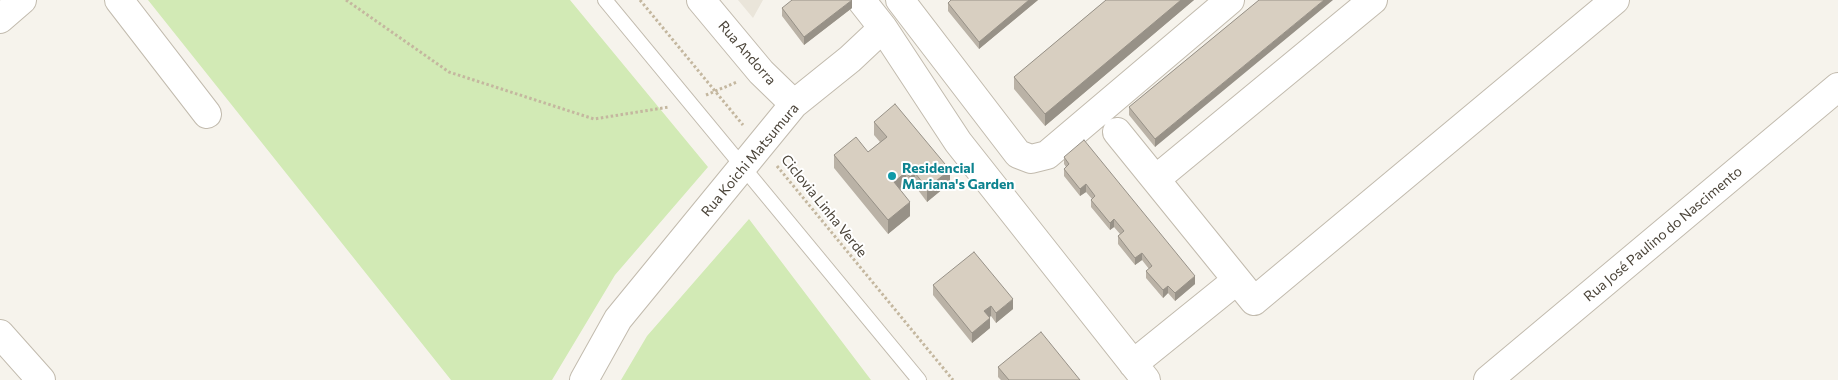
<!DOCTYPE html>
<html>
<head>
<meta charset="utf-8">
<style>
	body { margin:0 }
	canvas { display:block; background:#f6f3ec }
</style>
</head>
<body>
<canvas width="1838" height="380"></canvas>
<script>
const ctx = document.querySelector('canvas').getContext('2d');
ctx.lineJoin = 'round';
function fill(path, color) { ctx.fillStyle = color; ctx.fill(path, 'evenodd'); }
const shape = rows => new Path2D(rows.map(r => 'M' + r).join(''));
function stroke(path, color, width, dash) { ctx.strokeStyle = color; ctx.lineWidth = width; ctx.lineCap = dash ? 'butt' : 'round'; ctx.setLineDash(dash || []); ctx.stroke(path); }
function write(font, color, halo, rows, align = 'center') {
  ctx.font = font + ' Commissioner,sans-serif'; ctx.lineWidth = 4; ctx.setLineDash([]); ctx.textBaseline = 'middle'; ctx.strokeStyle = halo; ctx.fillStyle = color; for (const [text, x, y, turn = 0] of rows) {
    ctx.save(); ctx.translate(x, y); ctx.rotate((+turn || 0) * Math.PI / 180); ctx.textAlign = isNaN(turn) ? turn : align; if (halo) ctx.strokeText(text, 0, 0); ctx.fillText(text, 0, 0); ctx.restore();
  }
}
fill(shape([
	[738,0,763,0,753,18]
]), '#eae5da');
fill(shape([
	[148,0,570,0,708,167,615,275,552,380,451,380],
	[749,219,871,380,621,380,647,336]
]), '#d2eab5');
const lane = shape([
	[605,0,919,380]
]);
const street = shape([
	[119,0,207,114],
	[701,0,761,72,794,104],
	[861,0,883,28,958,142,1146,380],
	[900,0,1018,154,1031,159,1047,155,1230,0],
	[0,19,22,0],
	[1117,132,1254,301,1615,0],
	[1156,179,1373,0],
	[0,334,41,380],
	[1133,364,1237,280],
	[584,380,618,319,794,104,850,59,883,28],
	[1488,380,1838,87]
]);
stroke(lane, '#c2bbae', 16);
stroke(street, '#c2bbae', 30);
stroke(shape([
	[346,0,449,72,594,119,669,107],
	[640,0,743,125],
	[706,95,737,82],
	[777,166,953,380]
]), '#c4b79f', 3, [2.5, 2.5]);
stroke(lane, '#fff', 14);
stroke(street, '#fff', 28);
fill(shape([
	[951,0,1038,0,979,49,948,11,948,3],
	[1106,0,1194,0,1045,126,1014,89,1014,77],
	[1259,0,1155,147,1129,115,1129,107],
	[782,8,852,8,804,45,782,16],
	[874,122,950,183,927,202,915,186,910,190,906,186,901,190,910,216,888,234,834,168,834,155,868,152,880,142,874,135],
	[1064,157,1195,284,1175,301,1168,293,1163,298,1146,278,1146,271,1149,269,1142,260,1135,265,1118,244,1118,236,1120,234,1114,227,1110,230,1091,207,1091,200,1092,199,1086,192,1080,196,1064,176,1064,169,1066,167,1064,164],
	[933,285,1013,309,996,323,991,316,989,317,990,328,972,343,933,295],
	[998,367,1080,380,1001,380,998,377]
]), '#bab2a6');
fill(shape([
	[852,0,852,8,804,45,804,37],
	[1029,0,1038,0,979,49,979,42],
	[1181,0,1194,0,1045,126,1045,114],
	[1324,0,1333,0,1155,147,1155,139],
	[950,170,950,183,927,202,927,188],
	[906,172,906,186,894,195,894,182],
	[915,173,915,186,910,190,910,177],
	[1086,184,1086,192,1080,196,1080,189],
	[910,202,910,216,888,234,888,220],
	[1114,219,1114,227,1110,230,1110,223],
	[1142,253,1142,260,1135,265,1135,258],
	[1195,276,1195,284,1175,301,1175,293],
	[1168,286,1168,293,1163,298,1163,290],
	[1013,299,1013,309,996,323,996,313],
	[991,306,991,316,984,321,984,311],
	[990,318,990,328,972,343,972,333]
]), '#979187');
const building = shape([
	[792,0,852,0,804,37,782,8,792,0],
	[951,0,1029,0,979,42,948,3,951,0],
	[1106,0,1181,0,1045,114,1014,77,1106,0],
	[1259,0,1324,0,1155,139,1129,107,1259,0],
	[895,104,950,170,927,188,915,173,910,177,906,172,894,182,910,202,888,220,834,155,856,137,868,152,887,137,874,122,895,104],
	[1084,140,1195,276,1175,293,1168,286,1163,290,1146,271,1152,266,1142,253,1135,258,1118,236,1124,231,1114,219,1110,223,1091,200,1095,196,1086,184,1080,189,1064,169,1069,164,1064,157,1084,140],
	[974,252,1013,299,996,313,991,306,984,311,990,318,972,333,933,285,974,252],
	[1041,332,1080,380,1009,380,998,367,1041,332]
]);
fill(building, '#d8cfc1');
stroke(building, '#979187', 1);
for (const [x, y, r, color] of [
	[892,176,5,"#0f9aa8"]
]) { const dot = new Path2D(); dot.arc(x, y, r, 0, 2 * Math.PI); ctx.fillStyle = color; ctx.fill(dot); stroke(dot, '#fff', 2); }
write('14px', '#4b4439', '#fff', [
	["Rua Andorra",747,53,49],
	["Rua Koichi Matsumura",750,160,-50],
	["Ciclovia Linha Verde",824,206,51],
	["Rua José Paulino do Nascimento",1663,234,-40]
]);
write('bold 14px', '#0d838f', '#fff', [
	["Residencial",902,168],
	["Mariana's Garden",902,184]
], 'left');
</script>
</body>
</html>
